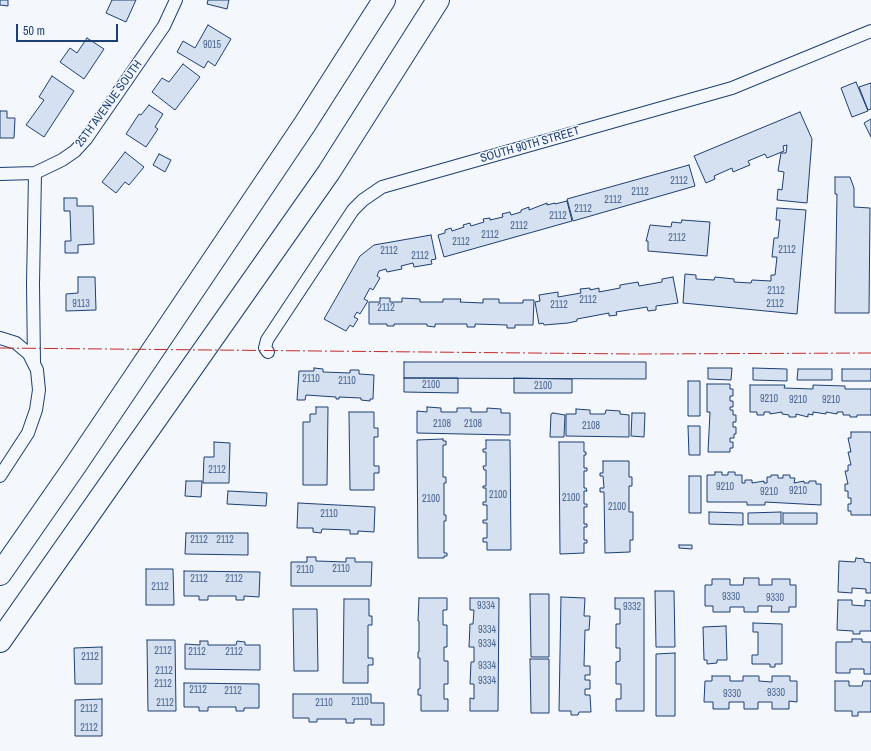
<!DOCTYPE html>
<html>
<head>
<meta charset="utf-8">
<style>
	body { margin:0 }
	#map { position:relative; width:871px; height:751px; overflow:hidden; background:#f4f7fb; font-family:"Archivo Narrow",sans-serif }
	canvas { display:block }
	.scale { position:absolute; left:16px; top:24px; width:102px; height:18px; box-sizing:border-box; border:2px solid #1d3f73; border-top:0; padding-left:5px; font-size:12px; line-height:14px; white-space:nowrap; color:#1d3f73; -webkit-text-stroke:3px #f4f7fb; paint-order:stroke }
</style>
</head>
<body>
<div id="map">
<canvas width="871" height="751"></canvas>
<div class="scale">50 m</div>
</div>
<script>
const ctx = document.querySelector('canvas').getContext('2d');
ctx.lineJoin = 'round';
function fill(path, color) { ctx.fillStyle = color; ctx.fill(path, 'evenodd'); }
const shape = rows => new Path2D(rows.map(r => 'M' + r).join(''));
function stroke(path, color, width, dash) { ctx.strokeStyle = color; ctx.lineWidth = width; ctx.lineCap = dash ? 'butt' : 'round'; ctx.setLineDash(dash || []); ctx.stroke(path); }
function write(font, color, halo, rows, align = 'center') {
  ctx.font = font + ' "Archivo Narrow",sans-serif'; ctx.lineWidth = 3; ctx.setLineDash([]); ctx.textBaseline = 'middle'; ctx.strokeStyle = halo; ctx.fillStyle = color; for (const [text, x, y, turn = 0] of rows) {
    ctx.save(); ctx.translate(x, y); ctx.rotate((+turn || 0) * Math.PI / 180); ctx.textAlign = isNaN(turn) ? turn : align; if (halo) ctx.strokeText(text, 0, 0); ctx.fillText(text, 0, 0); ctx.restore();
  }
}
const building = shape([
	[0,0,8,0,8,6,0,5,0,0],
	[112,0,136,0,126,22,106,13,112,0],
	[208,0,229,0,227,9,207,4,208,0],
	[208,25,231,39,215,66,208,61,204,68,177,52,183,41,195,48,208,25],
	[87,38,104,49,84,79,60,62,70,48,77,53,87,38],
	[183,64,200,77,175,110,152,92,162,78,169,82,183,64],
	[52,76,74,91,44,137,26,125,44,100,39,97,52,76],
	[856,82,868,111,852,117,841,88,856,82],
	[871,83,871,109,868,110,859,87,871,83],
	[149,105,163,114,155,127,158,129,146,147,126,134,139,114,141,115,149,105],
	[0,111,7,111,7,118,15,118,14,138,0,138,0,111],
	[800,112,812,139,807,203,777,200,778,189,782,190,784,172,778,171,781,153,786,153,787,145,783,146,784,151,767,158,765,154,748,161,750,165,733,172,732,168,714,176,715,179,706,183,694,156,800,112],
	[871,119,871,137,864,123,871,119],
	[125,152,144,167,129,185,125,182,116,193,102,182,125,152],
	[159,154,171,160,165,172,153,165,159,154],
	[689,165,695,186,573,221,567,199,689,165],
	[835,177,850,177,854,188,854,207,870,208,869,313,835,313,837,194,835,194,835,177],
	[64,198,77,198,77,206,93,206,94,244,78,245,78,253,65,253,65,241,71,241,70,211,64,211,64,198],
	[567,201,572,221,444,257,438,235,445,233,445,230,451,228,452,231,464,227,463,225,470,223,471,226,484,222,483,219,490,218,490,220,503,217,502,214,510,212,511,215,521,212,521,210,529,207,529,210,547,203,547,205,555,203,555,204,567,201],
	[777,208,806,210,797,314,683,303,685,274,696,275,696,279,714,280,715,277,734,279,734,282,751,283,752,280,771,281,771,275,775,275,777,257,772,257,774,238,778,238,780,220,776,220,777,208],
	[682,220,710,222,707,256,648,251,648,241,646,241,650,225,671,227,672,222,681,223,682,220],
	[431,235,436,259,431,260,432,264,414,267,413,263,401,266,402,269,387,272,386,269,379,271,377,276,380,278,373,290,370,288,364,299,368,301,360,314,357,312,354,317,358,319,353,327,350,325,346,331,324,319,360,256,374,245,431,235],
	[78,277,95,277,96,310,66,311,66,294,78,293,78,277],
	[673,277,678,303,656,306,656,310,648,311,647,307,616,312,617,315,609,316,609,313,577,319,577,321,568,323,544,325,543,323,539,324,535,302,540,301,539,295,558,292,558,297,581,293,580,289,590,288,590,290,599,288,599,292,620,288,620,285,638,282,639,286,662,282,662,279,673,277],
	[380,298,390,298,390,302,402,302,402,298,420,299,420,302,443,302,443,299,461,299,460,302,483,303,483,299,499,299,499,303,523,303,523,300,534,300,533,325,515,325,515,328,507,328,507,325,475,324,475,327,467,327,467,324,435,324,435,327,427,326,427,324,394,324,394,326,387,326,387,324,369,324,369,302,380,302,380,298],
	[404,362,646,362,646,379,404,378,404,362],
	[314,368,323,369,323,372,350,373,350,370,359,370,359,374,374,375,373,399,370,399,370,401,361,400,361,398,339,397,339,399,336,399,336,397,306,395,305,400,297,400,299,371,314,371,314,368],
	[708,368,732,368,731,380,708,379,708,368],
	[753,368,787,369,787,381,753,380,753,368],
	[798,369,832,369,832,380,797,380,798,369],
	[842,369,871,369,871,381,842,381,842,369],
	[404,378,458,378,458,393,404,392,404,378],
	[514,378,572,379,572,393,514,393,514,378],
	[688,381,700,381,700,416,688,416,688,381],
	[707,384,730,384,730,389,733,389,733,396,730,396,730,401,733,401,733,407,730,407,730,410,733,410,733,415,736,415,736,422,733,422,733,427,736,427,736,434,734,434,734,438,730,438,730,442,733,442,733,448,730,448,730,452,708,452,710,412,707,412,707,384],
	[750,385,785,385,784,388,813,389,813,385,845,386,845,389,871,389,871,415,857,415,857,417,850,417,850,415,843,415,843,412,837,412,837,414,826,412,826,414,813,412,813,415,808,414,808,417,796,414,796,417,789,417,789,415,782,414,782,412,770,414,770,412,764,412,764,415,757,415,757,412,750,412,750,385],
	[316,407,328,407,327,485,303,485,303,422,310,422,310,414,316,414,316,407],
	[427,407,441,408,441,412,457,412,457,408,471,408,471,412,487,412,487,408,501,409,501,413,510,413,510,435,417,433,417,411,427,412,427,407],
	[576,409,590,410,590,414,605,414,606,410,620,411,620,414,629,415,629,437,566,436,566,414,576,414,576,409],
	[349,412,374,412,374,428,378,428,378,437,374,437,374,466,379,466,379,473,374,473,374,490,350,490,349,412],
	[553,413,565,415,564,437,550,437,551,414,553,413],
	[632,413,645,413,644,437,631,436,632,413],
	[688,426,700,426,700,455,689,455,688,426],
	[851,432,871,432,871,515,851,515,851,511,848,511,848,504,851,504,851,498,848,498,848,491,845,491,845,484,848,484,845,471,848,471,848,465,851,465,848,452,851,452,848,438,851,438,851,432],
	[443,439,443,441,446,441,446,445,443,445,443,477,446,477,446,483,444,483,444,515,446,515,446,521,444,521,444,553,447,553,447,556,444,556,444,558,418,558,417,440,443,439],
	[486,440,510,440,511,550,487,550,487,542,483,542,483,538,487,538,487,523,483,523,483,520,487,520,487,505,483,505,483,502,486,502,486,488,483,488,483,486,486,486,486,470,484,470,483,466,486,466,486,452,483,452,483,449,486,449,486,440],
	[214,442,230,443,229,483,203,483,204,457,214,457,214,442],
	[559,442,584,442,584,452,586,452,586,455,584,455,584,468,587,468,587,471,584,471,584,488,586,488,587,491,584,491,584,504,587,504,587,507,584,507,584,524,587,524,587,527,584,527,584,540,587,540,587,543,584,543,584,553,560,554,559,442],
	[603,461,629,461,629,477,632,477,632,486,629,486,629,512,633,512,633,540,630,540,630,552,605,553,604,492,600,492,600,488,604,488,603,476,600,476,600,473,603,473,603,461],
	[715,472,722,472,722,475,728,475,728,472,735,472,735,475,742,475,742,483,745,483,745,480,752,480,752,483,764,481,764,483,767,483,767,477,771,477,771,475,778,475,778,478,783,478,783,475,790,475,790,478,795,478,794,483,804,481,804,483,809,483,809,481,816,481,816,484,821,484,821,505,765,502,765,505,747,505,747,502,707,502,707,475,715,475,715,472],
	[689,476,701,476,701,513,689,513,689,476],
	[186,481,202,481,201,497,185,496,186,481],
	[228,491,267,493,266,506,227,504,228,491],
	[298,503,375,507,374,532,358,531,358,534,350,534,350,530,322,529,321,533,313,532,313,528,297,528,298,503],
	[709,512,743,513,743,525,709,524,709,512],
	[781,512,781,524,748,524,748,513,781,512],
	[783,513,817,513,817,524,783,524,783,513],
	[186,533,248,533,248,555,185,554,186,533],
	[679,545,692,545,692,549,679,548,679,545],
	[307,557,316,557,316,561,346,562,346,558,355,558,355,562,372,562,371,586,291,586,291,562,307,562,307,557],
	[856,558,864,559,864,562,871,563,871,593,866,593,866,589,852,588,852,593,838,592,839,561,855,562,856,558],
	[146,569,173,569,174,605,146,605,146,569],
	[184,571,260,572,259,597,244,596,244,600,236,600,236,596,208,596,208,600,199,600,199,596,184,596,184,571],
	[744,578,759,578,759,585,772,585,772,579,790,579,790,585,796,585,796,607,789,607,789,612,771,612,772,606,758,606,758,612,744,612,744,607,730,607,730,612,713,612,713,606,705,606,705,585,712,585,712,579,730,579,730,585,743,585,744,578],
	[655,591,674,591,675,647,656,647,655,591],
	[530,594,549,594,549,657,531,657,530,594],
	[561,597,585,598,584,616,590,616,589,630,585,630,584,666,590,666,590,675,585,675,585,680,590,680,590,689,585,689,585,695,590,695,591,712,579,712,578,715,571,715,571,711,559,711,561,597],
	[419,598,447,598,447,610,443,610,443,625,447,625,447,647,444,647,444,661,448,661,448,684,444,684,444,699,448,699,448,711,421,711,421,695,418,695,418,689,420,689,420,658,418,658,418,652,419,652,419,621,418,621,419,598],
	[470,598,499,598,498,711,470,711,470,698,474,699,474,684,470,684,471,662,474,662,474,647,469,647,470,624,473,624,474,610,470,610,470,598],
	[615,598,644,598,644,711,616,711,616,699,621,699,621,684,616,684,616,662,620,661,620,648,616,648,616,624,620,624,620,609,615,609,615,598],
	[344,599,369,599,369,616,372,616,372,625,368,625,368,658,373,658,373,665,368,665,368,683,343,683,344,599],
	[838,600,852,600,852,605,865,606,865,600,871,601,871,631,860,631,860,634,853,634,853,631,837,630,838,600],
	[293,609,317,609,318,671,294,671,293,609],
	[753,623,782,624,782,664,775,664,775,667,770,667,770,664,752,664,752,655,758,655,758,632,753,632,753,623],
	[726,626,727,660,717,660,717,663,707,664,707,660,704,660,703,627,726,626],
	[852,639,862,639,862,642,871,642,871,674,864,674,864,669,850,669,850,673,836,673,836,642,852,642,852,639],
	[147,640,175,640,176,711,148,711,147,640],
	[200,641,208,641,208,645,236,645,237,641,245,642,245,645,260,645,260,670,185,669,185,644,200,645,200,641],
	[102,647,102,684,75,684,74,648,102,647],
	[675,653,675,716,656,716,656,654,675,653],
	[530,659,549,659,549,713,531,713,530,659],
	[712,676,730,676,730,681,743,681,743,676,759,676,759,681,772,682,772,676,790,676,790,681,797,681,797,702,789,701,789,709,772,709,772,702,758,702,758,709,744,709,744,702,729,702,729,709,713,709,713,702,704,702,705,681,712,681,712,676],
	[835,681,849,681,849,686,862,686,863,681,871,681,871,712,858,712,858,716,852,716,852,711,835,711,835,681],
	[184,683,259,684,259,708,244,708,244,711,236,711,236,707,208,707,208,711,199,711,199,707,184,707,184,683],
	[293,694,371,694,371,703,384,703,384,725,371,725,371,719,354,719,354,723,346,723,346,719,317,719,317,722,309,722,309,718,293,718,293,694],
	[102,699,102,736,75,736,75,700,102,699]
]);
fill(building, '#d5e0f0');
stroke(building, '#1d3f73', 1);
const minor = shape([
	[0,174,35,173,62,160,75,151,86,139,164,26,176,0],
	[0,338,16,343,29,354,37,370,39,390,36,410,28,433,0,476],
	[268,352,265,348,267,340,353,210,363,200,382,187,732,88,871,31],
	[34,362,33,284,35,173]
]);
const motorway = shape([
	[0,574,75,466,305,124,384,0],
	[0,641,329,172,438,0]
]);
stroke(minor, '#1d3f73', 14);
stroke(motorway, '#1d3f73', 24);
stroke(minor, '#f4f7fb', 12);
stroke(motorway, '#f4f7fb', 22);
stroke(shape([
	[0,348,636,354,871,353]
]), '#c62828', 1, [14, 3, 2, 3]);
write('10px', '#4b6792', null, [
	["9015",212,45],
	["2112",679,181],
	["2112",640,192],
	["2112",613,200],
	["2112",583,209],
	["2112",558,216],
	["2112",519,226],
	["2112",490,235],
	["2112",677,238],
	["2112",461,242],
	["2112",787,250],
	["2112",389,251],
	["2112",420,256],
	["2112",776,291],
	["2112",588,300],
	["9113",81,304],
	["2112",775,304],
	["2112",559,305],
	["2112",386,308],
	["2110",311,379],
	["2110",347,381],
	["2100",431,385],
	["2100",543,386],
	["9210",769,399],
	["9210",798,400],
	["9210",831,400],
	["2108",442,424],
	["2108",473,424],
	["2108",591,426],
	["2112",217,470],
	["9210",725,487],
	["9210",798,491],
	["9210",769,492],
	["2100",498,495],
	["2100",571,498],
	["2100",431,499],
	["2100",617,507],
	["2110",329,514],
	["2112",199,540],
	["2112",225,540],
	["2110",341,569],
	["2110",305,570],
	["2112",199,579],
	["2112",234,579],
	["2112",160,587],
	["9330",731,597],
	["9330",775,598],
	["9334",486,606],
	["9332",632,607],
	["9334",487,630],
	["9334",487,644],
	["2112",163,651],
	["2112",197,652],
	["2112",234,652],
	["2112",90,657],
	["9334",487,666],
	["2112",164,671],
	["9334",487,681],
	["2112",163,684],
	["2112",198,690],
	["2112",233,691],
	["9330",776,693],
	["9330",732,694],
	["2110",360,702],
	["2112",165,703],
	["2110",324,703],
	["2112",89,709],
	["2112",89,728]
]);
write('12px', '#1d3f73', '#f4f7fb', [
	["25TH AVENUE SOUTH",109,104,-54],
	["SOUTH 90TH STREET",530,145,-16]
]);
</script>
</body>
</html>
